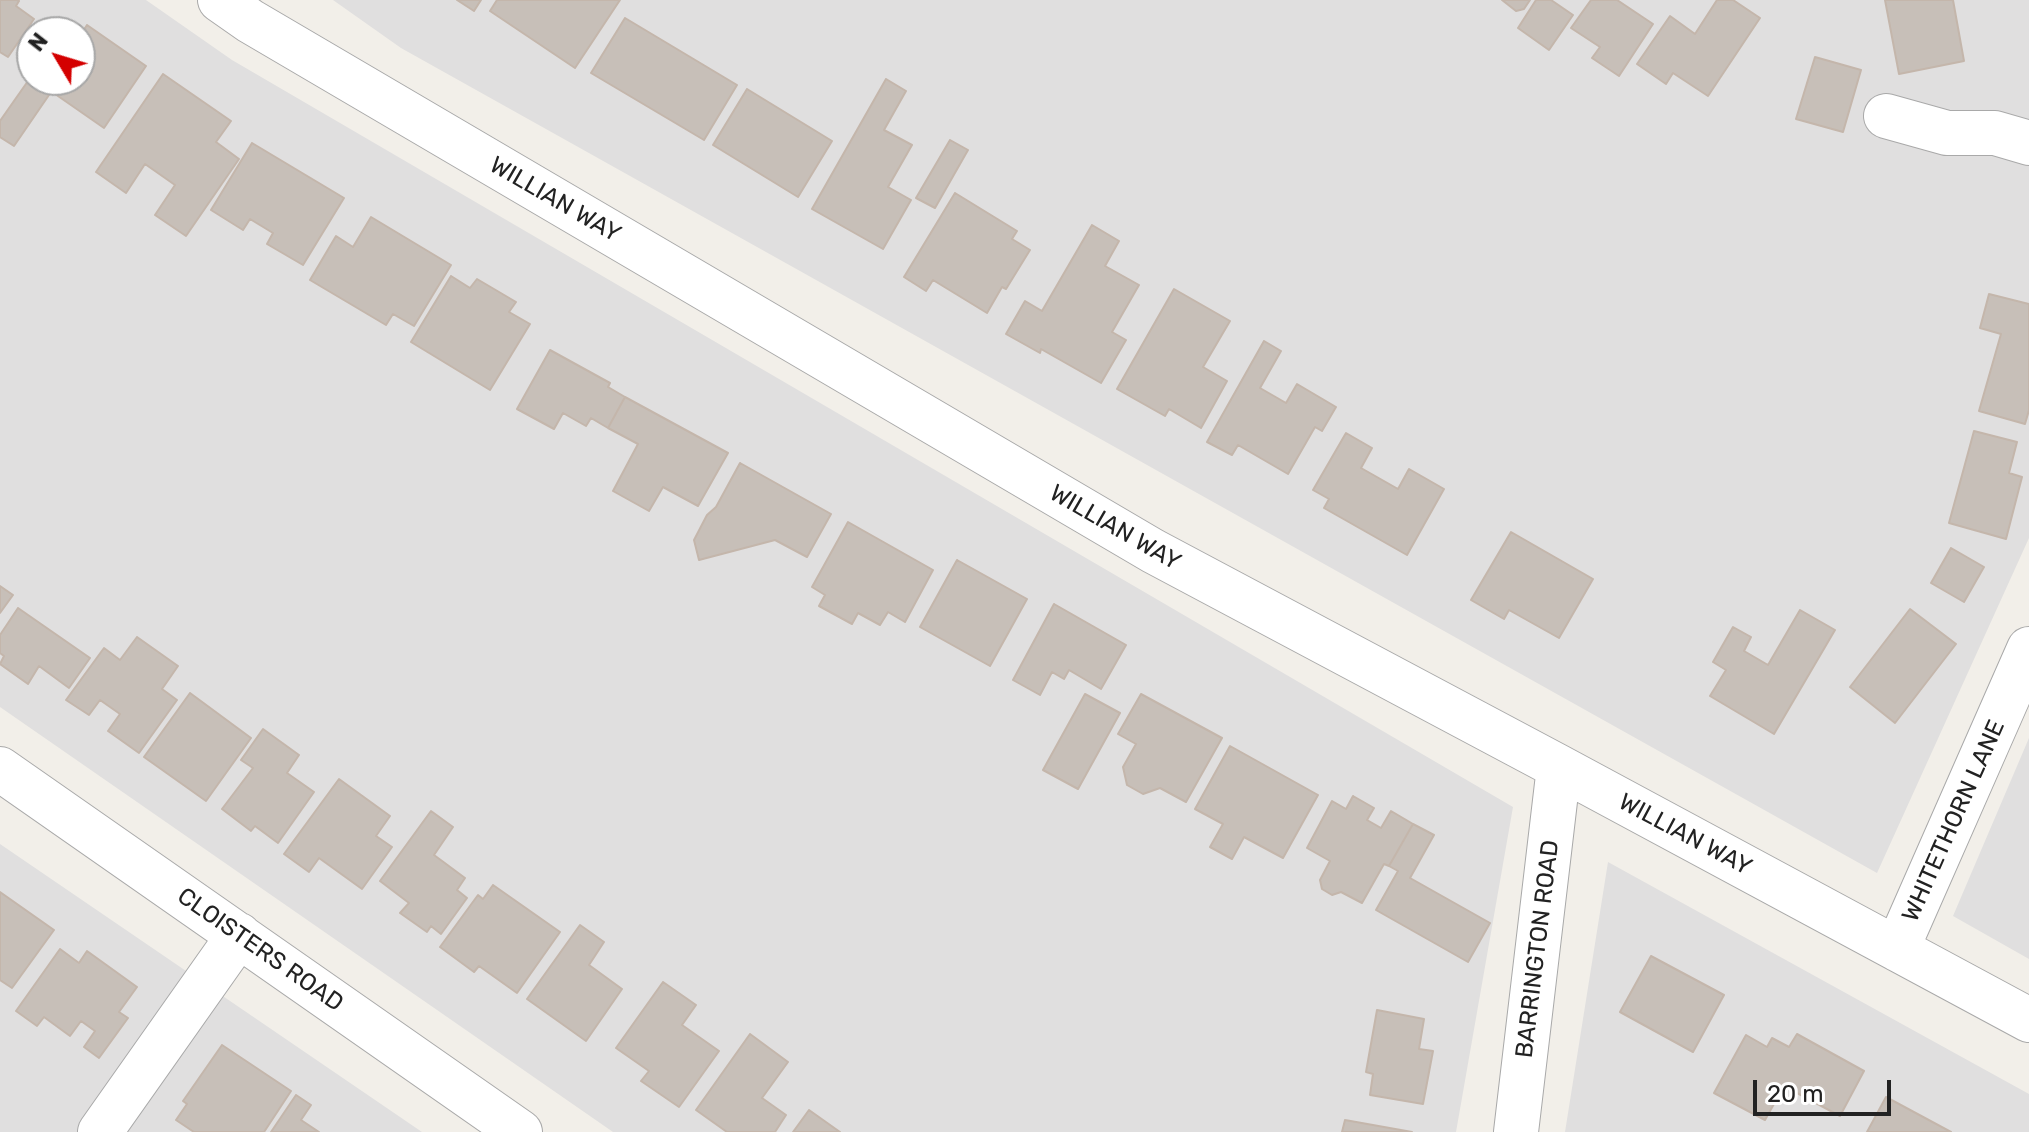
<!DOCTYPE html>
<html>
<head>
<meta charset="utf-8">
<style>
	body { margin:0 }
	#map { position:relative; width:2029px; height:1132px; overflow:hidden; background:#f2efe9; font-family:Rubik,sans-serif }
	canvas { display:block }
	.north { position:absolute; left:16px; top:16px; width:80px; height:80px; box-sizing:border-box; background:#fff; border:2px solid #a7a7a7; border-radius:50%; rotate:308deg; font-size:22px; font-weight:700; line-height:32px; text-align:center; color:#222 }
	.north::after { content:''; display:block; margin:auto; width:28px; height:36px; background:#d40000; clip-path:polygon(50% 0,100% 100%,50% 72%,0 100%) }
	.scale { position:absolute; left:1753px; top:1080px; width:138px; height:36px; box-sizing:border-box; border:4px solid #222; border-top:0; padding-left:10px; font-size:24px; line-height:28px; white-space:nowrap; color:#222; -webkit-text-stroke:6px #fff; paint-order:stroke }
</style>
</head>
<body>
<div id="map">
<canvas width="2029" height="1132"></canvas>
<div class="north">N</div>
<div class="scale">20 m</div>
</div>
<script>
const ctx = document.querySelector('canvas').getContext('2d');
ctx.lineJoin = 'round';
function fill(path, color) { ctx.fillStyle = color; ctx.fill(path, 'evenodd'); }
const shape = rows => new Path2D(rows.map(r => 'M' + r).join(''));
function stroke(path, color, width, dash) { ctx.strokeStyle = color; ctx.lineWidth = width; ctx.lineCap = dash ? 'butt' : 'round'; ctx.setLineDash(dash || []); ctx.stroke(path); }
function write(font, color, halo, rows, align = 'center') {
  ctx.font = font + ' Rubik,sans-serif'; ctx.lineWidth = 7; ctx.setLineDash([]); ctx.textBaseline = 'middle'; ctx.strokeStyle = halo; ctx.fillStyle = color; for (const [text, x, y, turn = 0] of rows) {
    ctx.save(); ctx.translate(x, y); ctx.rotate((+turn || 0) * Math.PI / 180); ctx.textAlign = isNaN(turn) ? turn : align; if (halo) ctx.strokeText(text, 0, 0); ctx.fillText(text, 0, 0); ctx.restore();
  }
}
fill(shape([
	[0,0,146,0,232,60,1513,807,1456,1132,613,1132,0,707],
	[32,32,80,32,80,80,32,80],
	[333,0,2029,0,2029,538,1877,873,401,48],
	[2029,738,2029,959,1953,916],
	[0,844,422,1132,0,1132],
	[1608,862,2029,1094,2029,1132,1565,1132]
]), '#e0dfdf');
const building = shape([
	[0,0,17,0,19,1,16,6,34,19,8,57,0,52,0,0],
	[457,0,481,0,474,11,457,0],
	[497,0,620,0,575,68,490,11,497,0],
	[1502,0,1530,0,1524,9,1516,11,1502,0],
	[1536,0,1551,0,1573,15,1549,50,1518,28,1536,0],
	[1591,0,1617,0,1653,24,1619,76,1592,58,1600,47,1571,28,1591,0],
	[1717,0,1733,0,1760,18,1708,96,1673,73,1666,84,1637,64,1670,16,1695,34,1717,0],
	[1885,0,1953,0,1964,61,1899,74,1885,0],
	[625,18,737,85,704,140,591,73,625,18],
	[87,25,146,66,104,128,45,87,50,80,80,80,80,36,87,25],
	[1815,57,1861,70,1843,132,1796,119,1815,57],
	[163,74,231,121,216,142,239,159,186,236,155,215,175,185,145,164,126,193,96,172,163,74],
	[886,79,906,91,884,130,912,145,888,187,911,200,883,249,812,209,886,79],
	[28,81,49,95,14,146,0,137,0,121,28,81],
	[747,89,832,141,798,197,713,145,747,89],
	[950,140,968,150,935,208,916,198,950,140],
	[252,143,344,198,303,265,267,244,273,233,250,219,243,230,211,210,252,143],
	[955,193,1017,231,1012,239,1030,250,1006,289,1002,287,987,313,933,280,926,291,904,277,955,193],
	[371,217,451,265,414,326,393,314,386,325,310,280,336,236,353,247,371,217],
	[1092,225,1119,241,1105,266,1139,285,1112,332,1126,340,1101,383,1041,349,1040,353,1006,334,1025,301,1042,311,1092,225],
	[451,276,470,288,477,279,516,302,509,312,530,324,490,390,411,342,451,276],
	[1174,289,1230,321,1203,367,1227,381,1201,428,1169,409,1165,416,1117,389,1174,289],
	[1989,294,2029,304,2029,410,2025,424,1979,411,2001,334,1980,328,1989,294],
	[1264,341,1281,351,1260,388,1286,403,1297,384,1336,407,1322,431,1315,427,1288,474,1238,445,1232,455,1207,442,1264,341],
	[550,350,610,383,608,387,625,397,608,428,591,418,586,426,563,413,554,429,517,409,550,350],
	[625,397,728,453,698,506,663,487,649,511,613,491,638,444,608,428,625,397],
	[1974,431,2017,442,2009,473,2022,477,2006,539,1949,523,1974,431],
	[1346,433,1372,448,1361,468,1398,489,1409,469,1444,489,1407,555,1324,508,1329,499,1313,490,1346,433],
	[740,463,831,514,807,557,775,540,699,560,694,540,707,515,716,507,740,463],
	[848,522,933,570,905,622,888,612,880,625,858,613,852,624,819,606,825,595,812,587,848,522],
	[1511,532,1593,579,1559,638,1509,610,1504,619,1471,600,1511,532],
	[1951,548,1984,567,1964,602,1931,583,1951,548],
	[957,560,1027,599,990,666,920,627,957,560],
	[0,586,13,595,0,613,0,586],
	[1054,604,1126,645,1101,689,1069,670,1064,679,1052,672,1040,695,1013,680,1054,604],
	[18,608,90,658,69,688,39,666,28,684,0,664,4,656,0,653,0,635,18,608],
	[1910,609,1956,644,1895,723,1850,687,1910,609],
	[1800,610,1835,630,1774,734,1710,696,1726,670,1713,662,1733,627,1751,637,1744,651,1768,665,1800,610],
	[137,637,178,666,162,689,177,700,139,753,108,731,120,714,100,700,89,715,66,700,104,648,120,660,137,637],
	[190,693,251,738,206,801,144,757,190,693],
	[1085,694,1120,713,1078,789,1043,770,1085,694],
	[1141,694,1222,738,1186,802,1160,788,1143,794,1127,785,1123,767,1136,744,1118,734,1141,694],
	[263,729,299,755,287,773,314,792,278,843,255,826,251,831,222,809,253,768,241,760,263,729],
	[1230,746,1318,795,1283,858,1244,837,1232,859,1210,847,1223,824,1195,809,1230,746],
	[339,779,390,816,376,836,392,847,362,889,319,858,309,872,284,854,339,779],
	[1353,796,1374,808,1367,820,1381,828,1391,811,1413,824,1389,866,1384,864,1362,903,1341,892,1332,895,1322,889,1320,880,1330,861,1307,848,1332,801,1346,809,1353,796],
	[431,811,453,827,434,855,465,878,457,890,467,898,441,934,431,926,427,932,400,913,409,903,380,881,431,811],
	[1413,824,1434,835,1410,878,1490,923,1468,962,1376,910,1398,871,1389,866,1413,824],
	[493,885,560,932,517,993,479,966,474,972,440,947,478,895,483,899,493,885],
	[0,892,54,930,12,988,0,980,0,892],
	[580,925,604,942,589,965,622,989,586,1041,527,999,580,925],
	[60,949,79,963,87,951,137,987,119,1012,128,1018,99,1058,84,1047,95,1031,81,1021,70,1036,44,1017,37,1026,16,1011,60,949],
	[1651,956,1724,995,1693,1052,1620,1012,1651,956],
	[663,982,696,1005,682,1025,719,1051,679,1107,641,1081,649,1071,616,1048,663,982],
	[1377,1010,1424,1019,1419,1049,1433,1051,1423,1104,1370,1095,1373,1074,1366,1072,1377,1010],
	[750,1034,788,1062,762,1098,786,1115,775,1132,727,1132,696,1110,750,1034],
	[1797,1034,1864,1071,1840,1116,1784,1086,1765,1120,1714,1093,1746,1035,1767,1047,1772,1038,1789,1047,1797,1034],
	[222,1045,291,1091,264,1132,194,1132,176,1120,187,1104,183,1101,222,1045],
	[296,1095,311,1105,301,1120,319,1132,271,1132,296,1095],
	[1886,1097,1951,1132,1867,1132,1886,1097],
	[809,1110,840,1132,793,1132,809,1110],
	[1345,1120,1412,1132,1342,1132,1345,1120]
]);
fill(building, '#c7bfb8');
stroke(building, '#c4b6ab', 2);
const minor = shape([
	[220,0,250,21,1153,551,1559,767,2029,1020],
	[1886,116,1947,133,1995,133,2029,143],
	[0,769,520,1132],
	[1897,949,2029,649],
	[100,1132,239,935],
	[1516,1132,1559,767]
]);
stroke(minor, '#a9a9a9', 46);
stroke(minor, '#fff', 44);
write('24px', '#222', '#fff', [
	["WILLIAN WAY",555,200,30],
	["WILLIAN WAY",1115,528,30],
	["WHITETHORN LANE",1954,821,-66],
	["WILLIAN WAY",1685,835,28],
	["BARRINGTON ROAD",1538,949,-83],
	["CLOISTERS ROAD",260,950,35]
]);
</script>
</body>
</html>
